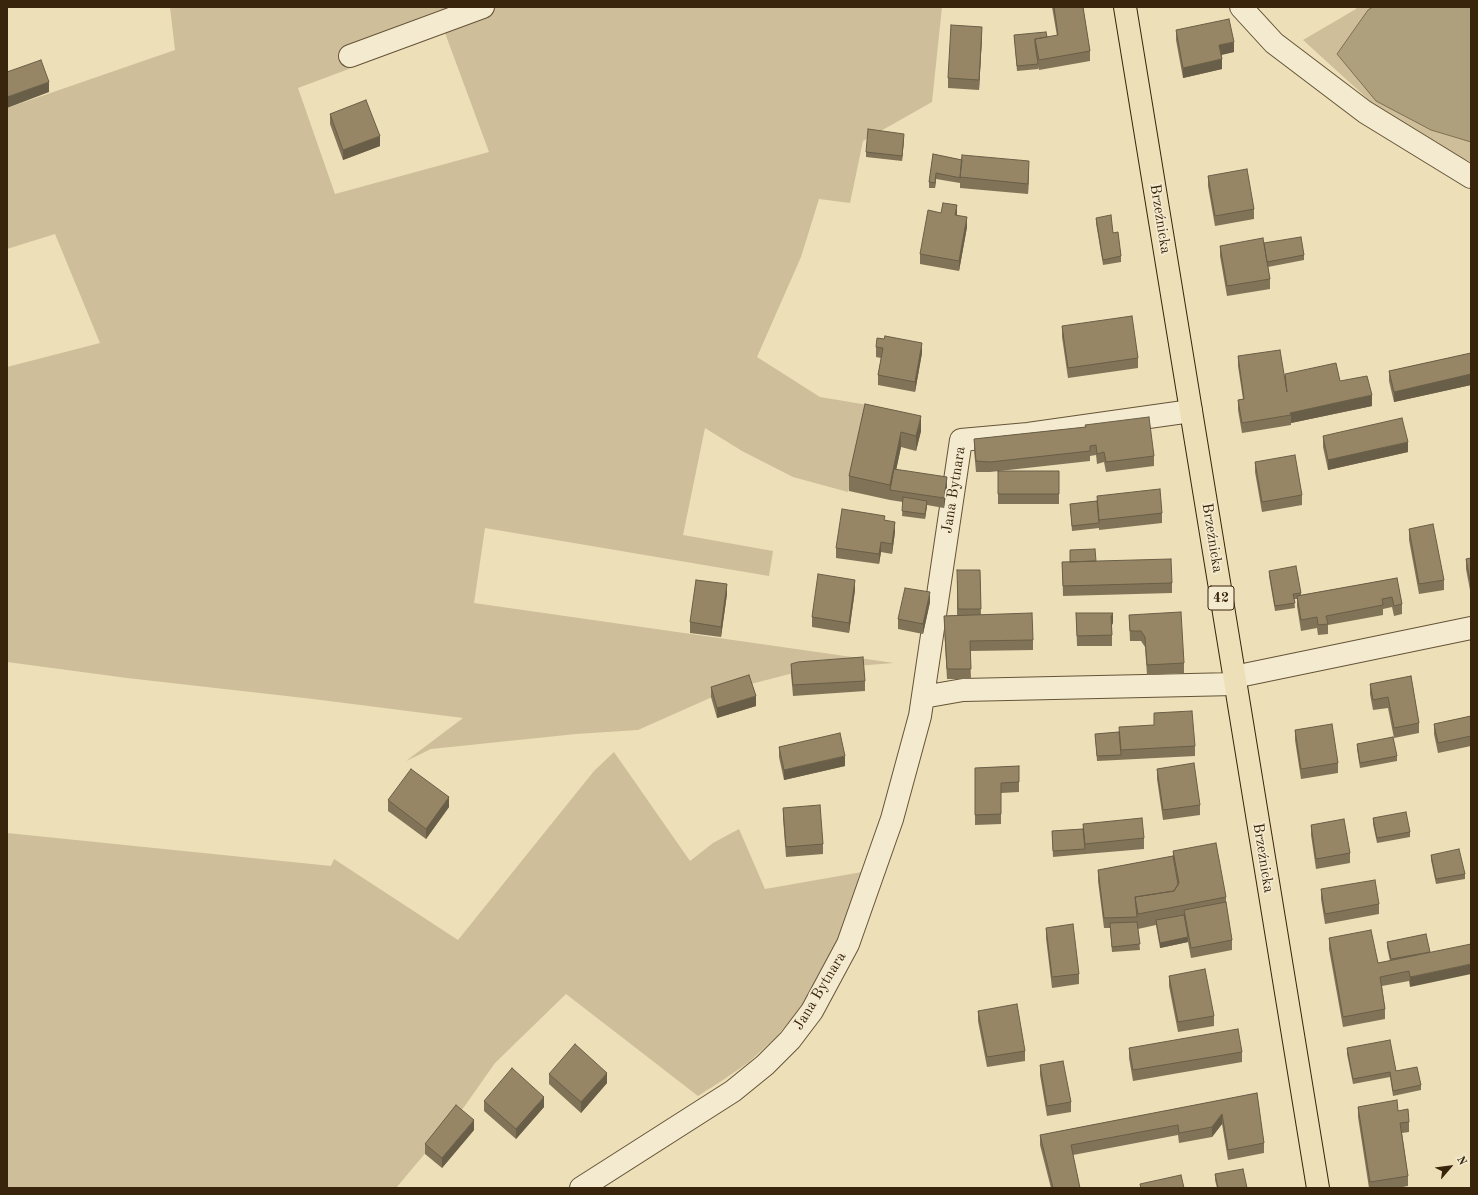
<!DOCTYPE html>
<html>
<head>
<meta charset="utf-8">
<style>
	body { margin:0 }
	#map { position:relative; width:1478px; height:1195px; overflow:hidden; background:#eddfb7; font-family:"Old Standard TT",serif }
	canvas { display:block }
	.frame { position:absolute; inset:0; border:8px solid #38250c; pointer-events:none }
	.north { position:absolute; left:1430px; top:1147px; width:40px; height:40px; -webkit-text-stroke:3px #f3ead0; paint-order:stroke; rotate:62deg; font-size:11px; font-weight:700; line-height:16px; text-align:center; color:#38250c }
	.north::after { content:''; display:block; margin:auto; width:14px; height:18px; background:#38250c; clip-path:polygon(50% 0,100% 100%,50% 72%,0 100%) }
</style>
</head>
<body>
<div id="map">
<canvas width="1478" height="1195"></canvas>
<div class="frame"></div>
<div class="north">N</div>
</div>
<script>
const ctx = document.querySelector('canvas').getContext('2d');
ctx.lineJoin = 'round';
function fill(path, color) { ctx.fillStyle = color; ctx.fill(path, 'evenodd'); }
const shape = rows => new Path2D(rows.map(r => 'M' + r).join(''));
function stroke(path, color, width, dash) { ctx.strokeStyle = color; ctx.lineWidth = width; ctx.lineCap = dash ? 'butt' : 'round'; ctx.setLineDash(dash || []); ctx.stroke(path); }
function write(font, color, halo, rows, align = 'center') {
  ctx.font = font + ' "Old Standard TT",serif'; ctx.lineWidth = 3.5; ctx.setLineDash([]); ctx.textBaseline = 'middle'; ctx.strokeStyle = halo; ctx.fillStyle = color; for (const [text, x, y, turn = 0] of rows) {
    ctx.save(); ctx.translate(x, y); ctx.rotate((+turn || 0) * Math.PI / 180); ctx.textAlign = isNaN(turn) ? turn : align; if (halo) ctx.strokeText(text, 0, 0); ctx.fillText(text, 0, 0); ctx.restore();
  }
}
fill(shape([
	[170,7,942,7,932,102,863,141,850,203,819,199,801,257,757,357,820,397,874,406,848,492,793,477,742,451,705,428,683,535,773,551,769,576,485,528,474,603,894,663,805,670,728,690,638,730,576,734,431,749,406,761,463,718,313,699,127,678,7,662,7,367,100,343,55,234,7,249,7,108,175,50],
	[445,33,489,152,335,194,298,88],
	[1356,7,1373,7,1368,10,1431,130,1471,142,1471,162,1437,146,1381,111,1303,40,1356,9],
	[614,752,690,861,713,843,739,829,765,889,862,872,845,922,826,967,801,1008,776,1037,749,1062,723,1080,698,1096,566,994,495,1063,464,1107,396,1188,7,1188,7,833,331,866,334,859,458,940,594,771]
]), '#cebf9a');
const water = shape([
	[1373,7,1471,7,1471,142,1431,130,1376,101,1337,54,1368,10,1373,7]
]);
fill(water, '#afa07d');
stroke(water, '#7f6f50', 1);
const minor = shape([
	[1241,7,1274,43,1365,112,1471,177],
	[350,56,483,7],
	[1234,677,1471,628],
	[923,697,963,690,1235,684],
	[581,1188,733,1091,765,1065,790,1040,812,1011,848,944,892,819,920,716,961,440,1028,434,1191,411]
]);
const major = shape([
	[1125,7,1318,1188]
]);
stroke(minor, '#655437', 24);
stroke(major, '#38250c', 24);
stroke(minor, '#f3ead0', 22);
stroke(major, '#eddfb7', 22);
fill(shape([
	[1052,7,1083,7,1090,51,1090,61,1039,70,1038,67,1038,69,1017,71,1014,35,1047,37,1057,36],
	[1176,30,1234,52,1222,55,1222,69,1183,78,1176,40],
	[982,37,979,90,948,88,948,78],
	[330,114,380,146,343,160,330,124],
	[904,139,902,161,866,157,866,152],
	[933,154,962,160,1029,171,1028,194,960,188,960,183,936,179,935,188,929,188,929,182],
	[1208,176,1254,209,1254,219,1215,226,1208,186],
	[957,215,967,227,959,271,920,264,920,254],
	[1096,218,1113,233,1121,256,1121,262,1103,265,1096,223],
	[1264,243,1304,255,1304,260,1268,267,1270,279,1270,289,1227,296,1220,256,1220,246],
	[1062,326,1138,358,1138,368,1068,378,1062,337],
	[884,339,922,353,915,392,878,385,878,375,881,358,876,357,876,347],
	[1471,353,1471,385,1394,402,1389,381,1389,371],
	[1238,356,1285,380,1285,374,1340,381,1372,406,1291,423,1291,425,1242,433,1238,410,1238,400,1243,399,1238,366],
	[865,404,921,431,916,451,901,447,896,469,947,487,944,508,927,505,925,519,902,516,903,502,890,500,849,491,849,476],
	[1085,425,1154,456,1154,466,1106,472,1104,462,1097,464,1096,455,1090,456,1090,461,990,472,976,472,974,450,974,439,1085,427],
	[1323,436,1408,452,1328,470,1323,447],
	[1255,462,1302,495,1302,505,1262,512,1255,472],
	[998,471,1059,471,1059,504,998,504],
	[1097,496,1162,513,1162,523,1099,530,1099,525,1099,528,1072,531,1070,504,1097,501],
	[885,520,895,532,892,554,881,552,879,564,836,558,836,548],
	[1409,529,1444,580,1444,590,1419,594,1409,540],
	[1471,558,1471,590,1470,590,1466,569,1466,559],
	[1096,561,1172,583,1172,593,1063,596,1062,562],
	[980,570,981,615,1033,640,1033,650,970,651,971,679,947,679,944,626,944,616,957,615,957,581],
	[1269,571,1301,593,1301,595,1397,578,1402,604,1402,614,1394,616,1392,607,1383,609,1383,615,1328,625,1328,634,1318,635,1317,628,1301,631,1297,606,1297,599,1294,599,1295,608,1275,611,1269,576],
	[855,590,849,633,812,627,812,617],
	[727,594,721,637,690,633,690,622],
	[930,602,923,634,898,629,898,619],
	[1076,613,1113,623,1112,625,1112,646,1077,646],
	[1129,615,1184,663,1184,673,1147,675,1145,647,1141,641,1130,641],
	[791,664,865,681,865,691,793,696,791,674],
	[1411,676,1419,723,1419,733,1394,738,1388,708,1373,710,1370,694,1370,684],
	[711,687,756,706,717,718,711,697],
	[1154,713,1195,746,1195,756,1097,761,1095,734,1119,732,1154,725],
	[1471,716,1471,746,1438,753,1434,734,1434,724],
	[1295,730,1338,763,1338,773,1301,779,1295,740],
	[1357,744,1397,756,1397,761,1360,768,1357,749],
	[779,747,845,766,784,780,779,757],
	[1019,766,1019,792,1001,793,1001,824,975,825,975,768],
	[1157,769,1200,805,1200,815,1163,820,1157,779],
	[388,800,449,807,426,839,388,811],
	[783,808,823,844,823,854,786,857,783,818],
	[1373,818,1410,832,1410,837,1377,843,1373,824],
	[1083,824,1144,838,1144,849,1085,854,1053,857,1052,831,1083,829],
	[1311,825,1350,853,1350,863,1316,869,1311,835],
	[1173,851,1226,897,1226,902,1232,940,1232,950,1191,958,1188,942,1160,948,1156,925,1138,929,1140,950,1112,952,1110,928,1104,928,1098,881,1098,870,1173,856],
	[1431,855,1465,874,1465,879,1436,884,1431,860],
	[1321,889,1379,904,1379,914,1325,924,1321,899],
	[1046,928,1079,974,1079,984,1052,988,1046,938],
	[1426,934,1410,987,1409,981,1382,986,1385,1009,1385,1019,1343,1027,1329,949,1329,938,1378,963,1390,961,1387,947,1387,942],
	[1169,976,1214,1016,1214,1026,1178,1032,1169,986],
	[978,1011,1025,1051,1025,1061,987,1067,978,1021],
	[1129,1048,1242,1052,1242,1062,1133,1081,1129,1058],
	[1347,1048,1396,1071,1421,1085,1421,1090,1393,1096,1390,1077,1353,1084,1347,1054],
	[1040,1065,1071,1102,1071,1112,1047,1116,1040,1075],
	[549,1074,607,1083,581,1113,549,1084],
	[1257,1093,1264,1143,1264,1153,1228,1160,1222,1124,1212,1137,1179,1143,1178,1135,1073,1155,1080,1188,1051,1188,1040,1145,1040,1135],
	[484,1101,544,1107,516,1139,484,1111],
	[1358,1107,1398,1111,1409,1122,1409,1132,1402,1133,1408,1176,1408,1186,1397,1188,1369,1188,1358,1117],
	[474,1130,442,1168,425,1154,425,1144],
	[1215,1174,1247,1188,1217,1188,1215,1180]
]), '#817357');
fill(shape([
	[982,27,982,37,979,90,979,80],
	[1234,42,1234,52,1219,55,1219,45],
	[1222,59,1222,69,1183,78,1183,68],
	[49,82,49,92,7,108,7,97],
	[904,134,904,139,902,161,902,156],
	[380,136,380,146,343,160,343,150],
	[1029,161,1029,171,1028,194,1028,184],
	[936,173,936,179,935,188,935,183],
	[957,205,957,216,955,215],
	[967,217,967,227,959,271,959,261],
	[922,343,922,353,915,392,915,382],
	[1471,374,1471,385,1394,402,1394,392],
	[1372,395,1372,406,1291,423,1291,415,1290,413],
	[921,416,921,431,916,451,916,436],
	[901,432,901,447,892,490,890,490,890,485],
	[1408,442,1408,452,1328,470,1328,460],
	[947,477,947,487,944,508,944,498],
	[927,501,927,506,925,519,925,514],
	[895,522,895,532,892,554,892,544],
	[881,542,881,552,879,564,879,554],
	[1471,579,1471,590,1470,590,1470,580],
	[855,580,855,590,849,633,849,623],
	[727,584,727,594,721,637,721,627],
	[930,592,930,602,923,634,923,624],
	[1113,613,1113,623,1111,626,1111,616],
	[756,696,756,706,717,718,717,708],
	[845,756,845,766,784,780,784,770],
	[449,797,449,807,426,839,426,829],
	[1188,937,1188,942,1160,948,1160,943],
	[1471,964,1471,974,1410,987,1410,977],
	[607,1073,607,1083,581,1113,581,1102],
	[544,1097,544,1107,516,1139,516,1129],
	[1222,1114,1222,1124,1212,1137,1212,1127],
	[474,1120,474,1130,442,1168,442,1158]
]), '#695e47');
const building = shape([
	[1054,7,1083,7,1090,51,1039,60,1035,39,1058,35,1054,7],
	[1229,19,1234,42,1219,45,1222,59,1183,68,1176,30,1229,19],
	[951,25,982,27,979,80,948,78,951,25],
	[1046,32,1047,37,1035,39,1035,44,1038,64,1017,66,1014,35,1046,32],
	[41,60,49,82,7,97,7,72,41,60],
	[366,100,380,136,343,150,330,114,366,100],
	[868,129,904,134,902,156,866,152,868,129],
	[933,154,962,160,960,177,961,178,936,173,935,183,929,182,933,154],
	[962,155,1029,161,1028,184,960,177,962,155],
	[1247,169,1254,209,1215,216,1208,176,1247,169],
	[943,203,957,205,955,215,967,217,959,261,920,254,928,210,941,213,943,203],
	[1111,215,1113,233,1118,232,1121,256,1103,260,1096,218,1111,215],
	[1301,237,1304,255,1267,262,1264,243,1301,237],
	[1263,238,1270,279,1227,286,1220,246,1263,238],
	[1132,316,1138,358,1068,368,1062,326,1132,316],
	[885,336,922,343,915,382,878,375,883,348,876,347,877,338,884,339,885,336],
	[1280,350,1287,392,1285,374,1336,363,1340,381,1367,376,1372,395,1290,413,1291,415,1242,423,1238,400,1244,399,1238,356,1280,350],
	[1471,353,1471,374,1394,392,1389,371,1471,353],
	[865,404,921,416,916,436,901,432,890,485,849,476,865,404],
	[1149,417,1154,456,1106,462,1104,452,1097,454,1096,445,1090,446,1090,451,990,462,976,461,974,439,1086,427,1085,425,1149,417],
	[1402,418,1408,442,1328,460,1323,436,1402,418],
	[1295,455,1302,495,1262,502,1255,462,1295,455],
	[894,469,947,477,944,498,890,490,894,469],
	[998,471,1059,471,1059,494,998,494,998,471],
	[1160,489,1162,513,1099,520,1097,496,1160,489],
	[903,497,927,501,925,514,902,511,903,497],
	[1097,501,1099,523,1072,526,1070,504,1097,501],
	[842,509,885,516,884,520,895,522,892,544,881,542,879,554,836,548,842,509],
	[1433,524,1444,580,1419,584,1409,529,1433,524],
	[1095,549,1096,561,1070,562,1070,550,1095,549],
	[1471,558,1471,579,1470,580,1466,559,1471,558],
	[1171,559,1172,583,1063,586,1062,562,1171,559],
	[1296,566,1301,593,1293,594,1295,603,1275,606,1269,571,1296,566],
	[957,570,980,570,981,609,958,609,957,570],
	[818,574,855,580,849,623,812,617,818,574],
	[1397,578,1402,604,1394,606,1392,597,1382,599,1383,605,1326,616,1328,624,1318,625,1317,617,1301,620,1297,596,1397,578],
	[696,580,727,584,721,627,690,622,696,580],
	[905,588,930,592,923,624,898,619,905,588],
	[1181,612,1184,663,1147,665,1145,637,1141,631,1130,631,1129,615,1181,612],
	[1032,613,1033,640,970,641,971,669,947,669,944,616,1032,613],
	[1076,613,1113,613,1111,616,1112,635,1077,636,1076,613],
	[863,657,865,681,793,685,791,664,798,662,863,657],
	[749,675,756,696,717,708,711,687,749,675],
	[1411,676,1419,723,1394,728,1388,697,1373,700,1370,684,1411,676],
	[1192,711,1195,746,1121,750,1119,727,1154,725,1154,713,1192,711],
	[1471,716,1471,736,1438,743,1434,724,1471,716],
	[1332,724,1338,763,1301,769,1295,730,1332,724],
	[1119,732,1121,755,1097,756,1095,734,1119,732],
	[840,733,845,756,784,770,779,747,840,733],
	[1393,737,1397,756,1360,763,1357,744,1393,737],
	[1194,763,1200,805,1163,810,1157,769,1194,763],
	[1019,766,1019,782,1001,783,1001,814,975,815,975,768,1019,766],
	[411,769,449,797,426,829,388,800,411,769],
	[820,805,823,844,786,847,783,808,820,805],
	[1406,812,1410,832,1377,838,1373,818,1406,812],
	[1142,818,1144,838,1085,844,1083,824,1142,818],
	[1344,819,1350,853,1316,859,1311,825,1344,819],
	[1083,829,1085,849,1053,851,1052,831,1083,829],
	[1216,843,1226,897,1138,914,1135,897,1174,891,1179,883,1173,851,1216,843],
	[1459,849,1465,874,1436,879,1431,855,1459,849],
	[1173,856,1178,884,1174,891,1135,897,1137,917,1104,918,1098,870,1173,856],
	[1375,880,1379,904,1325,914,1321,889,1375,880],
	[1226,902,1232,940,1191,948,1184,910,1226,902],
	[1184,915,1188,937,1160,943,1156,920,1184,915],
	[1137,922,1140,944,1112,947,1110,923,1137,922],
	[1073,924,1079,974,1052,977,1046,928,1073,924],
	[1371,930,1378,963,1471,944,1471,964,1410,977,1409,971,1380,977,1385,1009,1343,1017,1329,938,1371,930],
	[1426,934,1430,952,1391,959,1387,942,1426,934],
	[1205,969,1214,1016,1178,1022,1169,976,1205,969],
	[1017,1004,1025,1051,987,1057,978,1011,1017,1004],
	[1238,1029,1242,1052,1133,1070,1129,1048,1238,1029],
	[1390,1040,1396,1071,1417,1067,1421,1085,1393,1091,1390,1072,1353,1079,1347,1048,1390,1040],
	[575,1044,607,1073,581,1102,549,1074,575,1044],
	[1063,1061,1071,1102,1047,1106,1040,1065,1063,1061],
	[512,1068,544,1097,516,1129,484,1101,512,1068],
	[1257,1093,1264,1143,1228,1150,1222,1114,1212,1127,1179,1133,1178,1125,1071,1145,1080,1188,1053,1188,1040,1135,1257,1093],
	[1397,1100,1398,1111,1408,1109,1409,1122,1400,1123,1408,1176,1370,1182,1358,1107,1397,1100],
	[456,1105,474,1120,442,1158,425,1144,456,1105],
	[1243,1169,1247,1188,1218,1188,1215,1174,1243,1169],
	[1181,1175,1184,1188,1141,1188,1140,1184,1181,1175]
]);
fill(building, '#968665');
stroke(building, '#695e47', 1);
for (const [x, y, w] of [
	[1221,598,26]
]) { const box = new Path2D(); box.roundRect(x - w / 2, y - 12, w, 24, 3); ctx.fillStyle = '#f3ead0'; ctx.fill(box); stroke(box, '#38250c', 1); }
write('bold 14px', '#38250c', null, [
	["42",1221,598]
]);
write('15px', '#38250c', '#f3ead0', [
	["Brzeźnicka",1160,219,81],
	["Jana Bytnara",954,490,-81],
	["Brzeźnicka",1212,538,81],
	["Brzeźnicka",1263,858,81],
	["Jana Bytnara",820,991,-59]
]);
</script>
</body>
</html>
